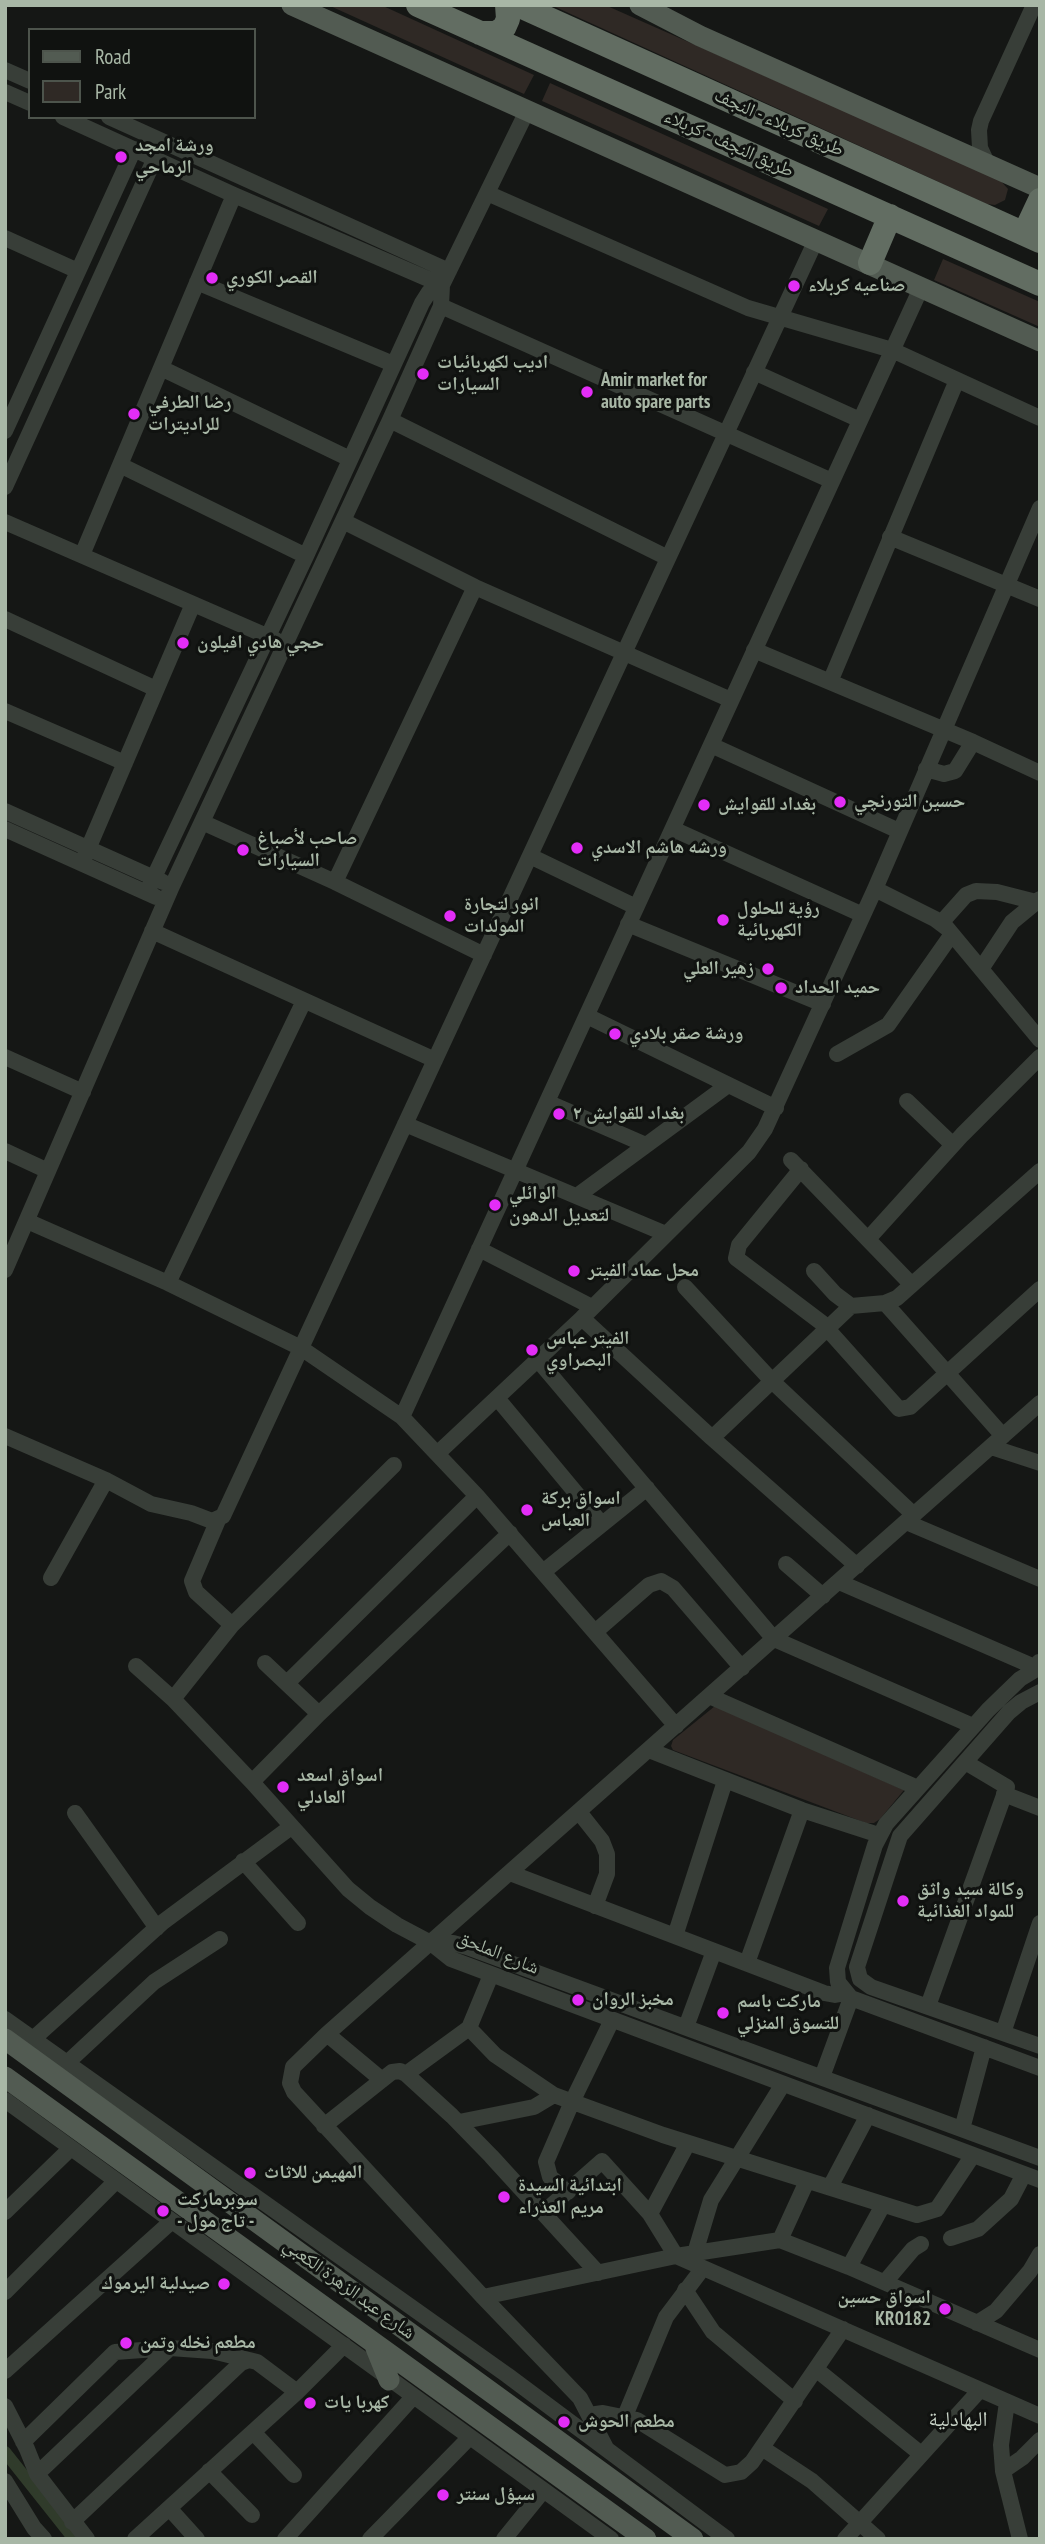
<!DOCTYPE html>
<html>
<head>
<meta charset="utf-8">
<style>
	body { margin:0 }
	#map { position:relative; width:1045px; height:2544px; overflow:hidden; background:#151715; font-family:"PT Sans Narrow",sans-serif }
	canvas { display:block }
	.frame { position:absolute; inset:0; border:7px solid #a8b7a6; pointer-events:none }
	.legend { position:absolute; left:28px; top:28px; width:228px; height:91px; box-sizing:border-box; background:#101210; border:2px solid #4d544c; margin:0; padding:9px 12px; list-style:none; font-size:21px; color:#a8b7a6 }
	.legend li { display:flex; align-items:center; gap:14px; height:35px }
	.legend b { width:35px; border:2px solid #4d544c }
</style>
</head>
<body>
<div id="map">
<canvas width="1045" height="2544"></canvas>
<div class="frame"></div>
<ul class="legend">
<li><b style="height:9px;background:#525b52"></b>Road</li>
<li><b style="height:19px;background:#2f2925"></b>Park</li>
</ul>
</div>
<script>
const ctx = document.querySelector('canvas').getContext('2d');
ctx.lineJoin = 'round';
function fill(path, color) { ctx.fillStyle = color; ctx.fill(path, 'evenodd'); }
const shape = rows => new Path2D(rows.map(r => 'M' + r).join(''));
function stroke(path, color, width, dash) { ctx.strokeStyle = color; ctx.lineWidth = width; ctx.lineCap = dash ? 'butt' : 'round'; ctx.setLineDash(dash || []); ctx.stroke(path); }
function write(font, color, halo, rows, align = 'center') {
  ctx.font = font + ' "PT Sans Narrow","Noto Naskh Arabic",sans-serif'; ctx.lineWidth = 6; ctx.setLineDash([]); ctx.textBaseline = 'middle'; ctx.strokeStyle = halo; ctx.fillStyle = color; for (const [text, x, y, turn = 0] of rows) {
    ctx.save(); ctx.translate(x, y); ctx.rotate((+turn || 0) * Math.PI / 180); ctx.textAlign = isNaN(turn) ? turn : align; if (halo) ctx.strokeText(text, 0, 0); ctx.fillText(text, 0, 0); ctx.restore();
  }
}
fill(shape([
	[328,5,381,5,534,75,524,94],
	[551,5,605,5,1000,180,1008,189,1005,200,995,205,987,204],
	[550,83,828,209,819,226,542,101],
	[943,259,1040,302,1040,327,934,280],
	[715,1706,904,1790,880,1819,874,1823,866,1823,673,1750,671,1746,673,1740]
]), '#2f2925');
stroke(shape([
	[5,2452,74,2539]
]), '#303b2b', 12);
stroke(shape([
	[5,70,30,81],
	[5,92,30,103],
	[63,117,234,195,442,285],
	[109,117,449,271],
	[988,165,980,148,979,130,981,121,1034,5],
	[487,193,748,308,892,350,1040,418],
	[5,238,78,271],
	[197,282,393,364],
	[441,306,832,481],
	[161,368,350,459],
	[754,372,860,420],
	[390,420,668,558],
	[5,431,134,149],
	[120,465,306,556],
	[5,487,155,158],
	[343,521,475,587,731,700],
	[5,522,276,640],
	[890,537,1040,599],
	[82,555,234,195],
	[5,619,156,689],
	[754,650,973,742,1040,773],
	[830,682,957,380],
	[5,711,125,763],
	[711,745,899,831],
	[926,769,944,774,955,771,973,742],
	[5,811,163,882],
	[202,822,335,882,484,955],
	[5,829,156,897],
	[673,829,863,915],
	[530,856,636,907],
	[82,863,193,604],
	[335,882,475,587],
	[875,889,935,919,947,928,1040,1040],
	[147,892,306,556,422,303,429,292,442,285],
	[941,923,966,895,976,891,997,892,1036,902],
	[628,924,823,1004],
	[152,931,435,1060],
	[981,969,1012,922,1040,899],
	[587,1016,776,1108],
	[837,1054,888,1025,952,934],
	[5,1057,83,1092],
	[907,1101,953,1145],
	[547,1102,646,1145],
	[405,1124,666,1234],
	[5,1151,48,1171],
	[791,1160,911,1284],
	[801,1169,739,1245,736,1258,822,1323,899,1409,910,1407,1040,1289],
	[577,1196,728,1085],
	[27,1221,168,1283,301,1348,402,1417,477,1496,676,1726],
	[868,1239,962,1135,1040,1057],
	[479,1249,592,1307],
	[5,1270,172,886,390,420,441,306,442,285,527,111],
	[814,1271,835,1294,851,1306,885,1303,897,1298,1040,1171],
	[168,1283,304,1001],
	[685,1287,773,1382,914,1515],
	[885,1303,1003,1436],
	[582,1318,712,1438,857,1566],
	[538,1360,774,1639,973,1726],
	[497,1398,601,1523],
	[402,1417,921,288],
	[5,1436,106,1480,151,1504,191,1513,212,1521,223,1516,816,240],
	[712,1438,851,1306],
	[991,1447,1040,1463],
	[438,1453,582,1318,729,1172,749,1152,765,1129,875,889,1040,508],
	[218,1520,192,1581,196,1592,232,1625],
	[906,1522,1040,1579],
	[786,1564,823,1596],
	[543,1572,647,1488],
	[51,1578,106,1480],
	[839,1582,1037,1668,1039,1662],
	[595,1632,649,1585,661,1581,673,1588,742,1668],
	[265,1663,319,1714],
	[136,1666,173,1699,252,1782,348,1889,370,1907,397,1925,431,1943,451,1959,1040,2180],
	[1040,1667,1020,1679,988,1710,886,1824,875,1845,837,1968,838,1982,851,1998,1040,2068],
	[287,1683,477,1496],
	[1040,1692,1021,1702,1009,1712,900,1836,857,1967,860,1979,871,1987,1040,2046],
	[709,1696,918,1788],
	[173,1699,232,1625,394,1465],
	[649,1750,802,1810,879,1835],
	[252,1782,319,1714,510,1533],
	[1004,1794,1040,1808],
	[579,1812,602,1841,607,1854,607,1874,595,1906],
	[75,1813,157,1928],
	[243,1861,298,1923],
	[510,1873,824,1993,835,1995,846,1993],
	[675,1936,725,1781],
	[431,1943,453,1943,467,1947,1040,2158],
	[747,1963,802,1810],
	[928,2006,1007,1787,965,1762],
	[5,2019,507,2375,727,2539],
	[686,2027,714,1951],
	[469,2028,495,2055,554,2095,663,2135,917,2215,937,2209,973,2155],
	[1003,2033,1040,1923],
	[327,2034,382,2080],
	[33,2039,163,1922,291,1827],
	[67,2063,154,1982,220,1939],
	[406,2074,469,2028,491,1975],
	[822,2077,851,1998],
	[5,2100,611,2539],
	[459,2122,534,2107,554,2095],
	[324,2126,392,2072,400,2071,406,2074,452,2116,491,2156,598,2273],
	[962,2129,984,2047],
	[830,2187,868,2115],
	[568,2192,550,2177,546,2162,572,2102,612,2020],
	[5,2212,71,2148],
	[543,2213,602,2161,650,2214,676,2256,1040,2416],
	[650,2214,688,2143],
	[951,2238,978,2229,1011,2199,1024,2174],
	[780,2240,807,2181],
	[695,2253,711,2200,783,2084],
	[849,2267,883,2205],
	[885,2282,913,2249,921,2244],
	[685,2290,713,2332,795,2401],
	[5,2292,116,2181],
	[483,2297,676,2256,780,2240,849,2267,1040,2350],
	[977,2323,996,2311,1030,2271,1040,2254],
	[817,2370,921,2454],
	[5,2371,172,2221],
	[1007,2402,1001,2445,1003,2471,1020,2539],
	[5,2406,27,2449,37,2474,87,2539],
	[589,2415,603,2413,637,2420,725,2475,741,2472,752,2462,843,2329],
	[625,2416,666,2317,703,2268],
	[253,2432,294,2475],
	[23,2442,115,2352,170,2348,212,2351,249,2360],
	[606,2448,580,2398,483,2297,294,2092,290,2083,293,2067,327,2034,1040,1403],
	[762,2448,812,2481,878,2539],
	[209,2471,252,2515],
	[1003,2471,1022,2458,1040,2440],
	[37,2474,170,2348],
	[5,2481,34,2528,44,2539],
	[169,2508,197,2539],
	[72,2522,241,2363,249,2360,257,2362,297,2392],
	[135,2539,297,2392,344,2345],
	[285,2539,413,2397],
	[370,2539,470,2437],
	[504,2539,543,2491],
	[845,2539,980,2390]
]), '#383e38', 16);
stroke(shape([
	[292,5,1040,341],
	[640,5,700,36,1040,188],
	[5,2039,693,2539],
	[5,2077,646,2539],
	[374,2343,389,2380]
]), '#525b52', 21);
stroke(shape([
	[418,5,1040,284],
	[518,5,1040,241],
	[480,33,496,33,504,28,508,19,507,5],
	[1024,234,1040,200],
	[870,263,890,216]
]), '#626d62', 24);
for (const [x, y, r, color] of [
	[121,157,7,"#e32df7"],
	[212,278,7,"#e32df7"],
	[794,286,7,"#e32df7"],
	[423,374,7,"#e32df7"],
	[587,392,7,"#e32df7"],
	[134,414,7,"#e32df7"],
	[183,643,7,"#e32df7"],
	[840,802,7,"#e32df7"],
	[704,805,7,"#e32df7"],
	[577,848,7,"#e32df7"],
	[243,850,7,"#e32df7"],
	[450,916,7,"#e32df7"],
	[723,920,7,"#e32df7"],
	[768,969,7,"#e32df7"],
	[781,988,7,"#e32df7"],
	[615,1034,7,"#e32df7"],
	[559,1114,7,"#e32df7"],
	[495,1205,7,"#e32df7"],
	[574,1271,7,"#e32df7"],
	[532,1350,7,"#e32df7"],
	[527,1510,7,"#e32df7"],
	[283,1787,7,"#e32df7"],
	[903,1901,7,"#e32df7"],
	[578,2000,7,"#e32df7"],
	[723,2013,7,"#e32df7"],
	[250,2173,7,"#e32df7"],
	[504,2197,7,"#e32df7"],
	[163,2211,7,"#e32df7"],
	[224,2284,7,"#e32df7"],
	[945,2309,7,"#e32df7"],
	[126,2343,7,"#e32df7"],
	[310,2403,7,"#e32df7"],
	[564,2422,7,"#e32df7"],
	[443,2495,7,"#e32df7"]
]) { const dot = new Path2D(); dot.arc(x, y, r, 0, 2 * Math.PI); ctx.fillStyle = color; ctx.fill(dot); stroke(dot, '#101210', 2.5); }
write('19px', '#a8b7a6', '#101210', [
	["طريق كربلاء - النجف",779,123,24],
	["طريق النجف - كربلاء",729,144,24],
	["شارع الملحق",498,1953,22],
	["شارع عبد الزهرة الكعبي",349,2289,36]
]);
write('bold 19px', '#a8b7a6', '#101210', [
	["ورشة امجد",135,146],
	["الرماحي",135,168],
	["القصر الكوري",226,278],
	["صناعيه كربلاء",808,286],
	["اديب لكهربائيات",437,363],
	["السيارات",437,385],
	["Amir market for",601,381],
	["auto spare parts",601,403],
	["رضا الطرفي",148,403],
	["للراديترات",148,425],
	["حجي هادي افيلون",197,643],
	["حسين التورنچي",854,802],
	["بغداد للقوايش",718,805],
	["صاحب لأصباغ",257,839],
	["السيارات",257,861],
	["ورشه هاشم الاسدي",591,848],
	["انور لتجارة",464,905],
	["المولدات",464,927],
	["رؤية للحلول",737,909],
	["الكهربائية",737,931],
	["زهير العلي",754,969,"right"],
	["حميد الحداد",795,988],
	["ورشة صقر بلادي",629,1034],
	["بغداد للقوايش ٢",573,1114],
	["الوائلي",509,1194],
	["لتعديل الدهون",509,1216],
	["محل عماد الفيتر",588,1271],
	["الفيتر عباس",546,1339],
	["البصراوي",546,1361],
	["اسواق بركة",541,1499],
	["العباس",541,1521],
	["اسواق اسعد",297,1776],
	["العادلي",297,1798],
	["وكالة سيد واثق",917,1890],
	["للمواد الغذائية",917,1912],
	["مخبز الروان",592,2000],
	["ماركت باسم",737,2002],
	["للتسوق المنزلي",737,2024],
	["المهيمن للاثاث",264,2173],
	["ابتدائية السيدة",518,2186],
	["مريم العذراء",518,2208],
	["سوبرماركت",177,2200],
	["- تاج مول -",177,2222],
	["صيدلية اليرموك",210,2284,"right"],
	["اسواق حسين",931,2298,"right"],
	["KR0182",931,2320,"right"],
	["مطعم نخله وتمن",140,2343],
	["كهربا يات",324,2403],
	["مطعم الحوش",578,2422],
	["سيؤل سنتر",457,2495]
], 'left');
write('21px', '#c8d3c7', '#101210', [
	["البهادلية",958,2420]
]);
</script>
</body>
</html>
